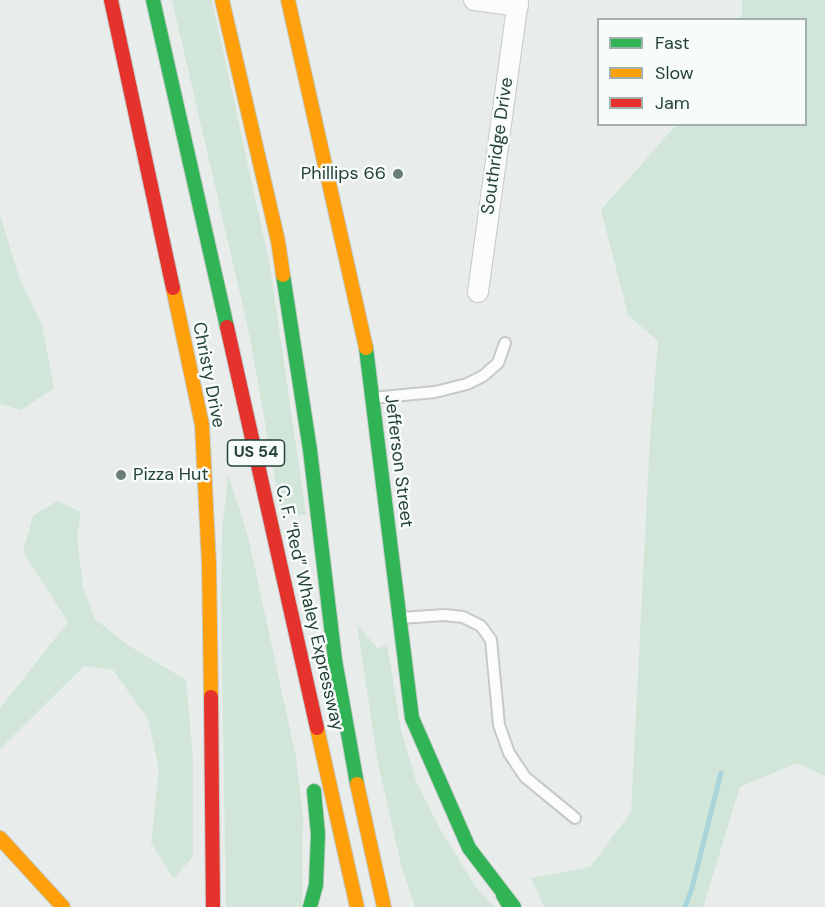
<!DOCTYPE html>
<html>
<head>
<meta charset="utf-8">
<style>
	body { margin:0 }
	#map { position:relative; width:825px; height:907px; overflow:hidden; background:#e8edeb; font-family:"DM Sans",sans-serif }
	canvas { display:block }
	.legend { position:absolute; left:597px; top:18px; width:210px; height:108px; box-sizing:border-box; background:#f7fbf9; border:2px solid #a3b1ad; margin:0; padding:8px 10px; list-style:none; font-size:18px; color:#24423a }
	.legend li { display:flex; align-items:center; gap:12px; height:30px }
	.legend b { width:30px; border:2px solid #a3b1ad }
</style>
</head>
<body>
<div id="map">
<canvas width="825" height="907"></canvas>
<ul class="legend">
<li><b style="height:8px;background:#30b455"></b>Fast</li>
<li><b style="height:8px;background:#ff9f0a"></b>Slow</li>
<li><b style="height:8px;background:#e5322d"></b>Jam</li>
</ul>
</div>
<script>
const ctx = document.querySelector('canvas').getContext('2d');
ctx.lineJoin = 'round';
function fill(path, color) { ctx.fillStyle = color; ctx.fill(path, 'evenodd'); }
const shape = rows => new Path2D(rows.map(r => 'M' + r).join(''));
function stroke(path, color, width, dash) { ctx.strokeStyle = color; ctx.lineWidth = width; ctx.lineCap = dash ? 'butt' : 'round'; ctx.setLineDash(dash || []); ctx.stroke(path); }
function write(font, color, halo, rows, align = 'center') {
  ctx.font = font + ' "DM Sans",sans-serif'; ctx.lineWidth = 5; ctx.setLineDash([]); ctx.textBaseline = 'middle'; ctx.strokeStyle = halo; ctx.fillStyle = color; for (const [text, x, y, turn = 0] of rows) {
    ctx.save(); ctx.translate(x, y); ctx.rotate((+turn || 0) * Math.PI / 180); ctx.textAlign = isNaN(turn) ? turn : align; if (halo) ctx.strokeText(text, 0, 0); ctx.fillText(text, 0, 0); ctx.restore();
  }
}
fill(shape([
	[172,0,212,0,270,266,306,514,282,518,249,333],
	[742,0,825,0,825,776,797,763,740,787,703,907,544,907,531,878,590,867,631,812,650,437,658,341,628,315,601,210,676,125,806,124,806,20,740,19,742,15],
	[0,214,19,277,42,325,54,388,21,410,0,404],
	[228,474,248,536,296,757,303,816,302,907,226,907,221,598,222,531],
	[57,501,81,512,77,535,83,588,95,619,128,645,186,680,193,757,193,856,174,879,151,843,159,769,148,719,113,670,84,666,0,749,0,708,68,622,23,552,33,516],
	[357,624,378,649,387,644,401,730,416,781,440,829,478,890,495,907,415,907,401,865,377,758]
]), '#d1e6d8');
stroke(shape([
	[685,907,692,888,721,773]
]), '#a9d4db', 5);
const lane = shape([
	[372,398,435,392,467,384,483,376,498,363,505,343],
	[400,618,445,615,463,617,481,626,491,640,499,725,509,753,525,777,575,818]
]);
const street = shape([
	[474,0,518,6],
	[478,292,518,0]
]);
const fast = shape([
	[153,0,227,327],
	[283,275,310,450,335,660,357,784],
	[366,348,412,718,469,848,514,907],
	[503,895,510,907],
	[310,907,316,885,318,834,314,791]
]);
const slow = shape([
	[222,0,278,241,283,275],
	[288,0,366,348],
	[173,288,202,425,209,565,211,697],
	[317,728,357,907],
	[357,784,384,907],
	[0,838,63,907]
]);
const jam = shape([
	[111,0,173,288],
	[227,327,317,728],
	[211,697,213,907]
]);
stroke(lane, '#c5cac8', 14);
stroke(street, '#c5cac8', 22);
stroke(fast, '#c3cbc8', 16);
stroke(slow, '#c3cbc8', 16);
stroke(jam, '#c3cbc8', 16);
stroke(lane, '#fcfcfc', 10);
stroke(street, '#fcfcfc', 20);
stroke(fast, '#30b455', 14);
stroke(slow, '#ff9f0a', 14);
stroke(jam, '#e5322d', 14);
for (const [x, y, r, color] of [
	[398,174,6,"#697e78"],
	[121,475,6,"#697e78"]
]) { const dot = new Path2D(); dot.arc(x, y, r, 0, 2 * Math.PI); ctx.fillStyle = color; ctx.fill(dot); stroke(dot, '#f7fbf9', 2); }
for (const [x, y, w] of [
	[256,453,57]
]) { const box = new Path2D(); box.roundRect(x - w / 2, y - 13, w, 26, 4.5); ctx.fillStyle = '#f7fbf9'; ctx.fill(box); stroke(box, '#24423a', 1.5); }
write('bold 16px', '#24423a', null, [
	["US 54",256,453]
]);
write('18px', '#24423a', '#f7fbf9', [
	["Southridge Drive",498,146,-82],
	["Christy Drive",208,375,79],
	["Jefferson Street",398,461,83],
	["C. F. “Red” Whaley Expressway",309,608,77]
]);
write('18px', '#24423a', '#f7fbf9', [
	["Phillips 66",386,174],
	["Pizza Hut",133,475,"left"]
], 'right');
</script>
</body>
</html>
